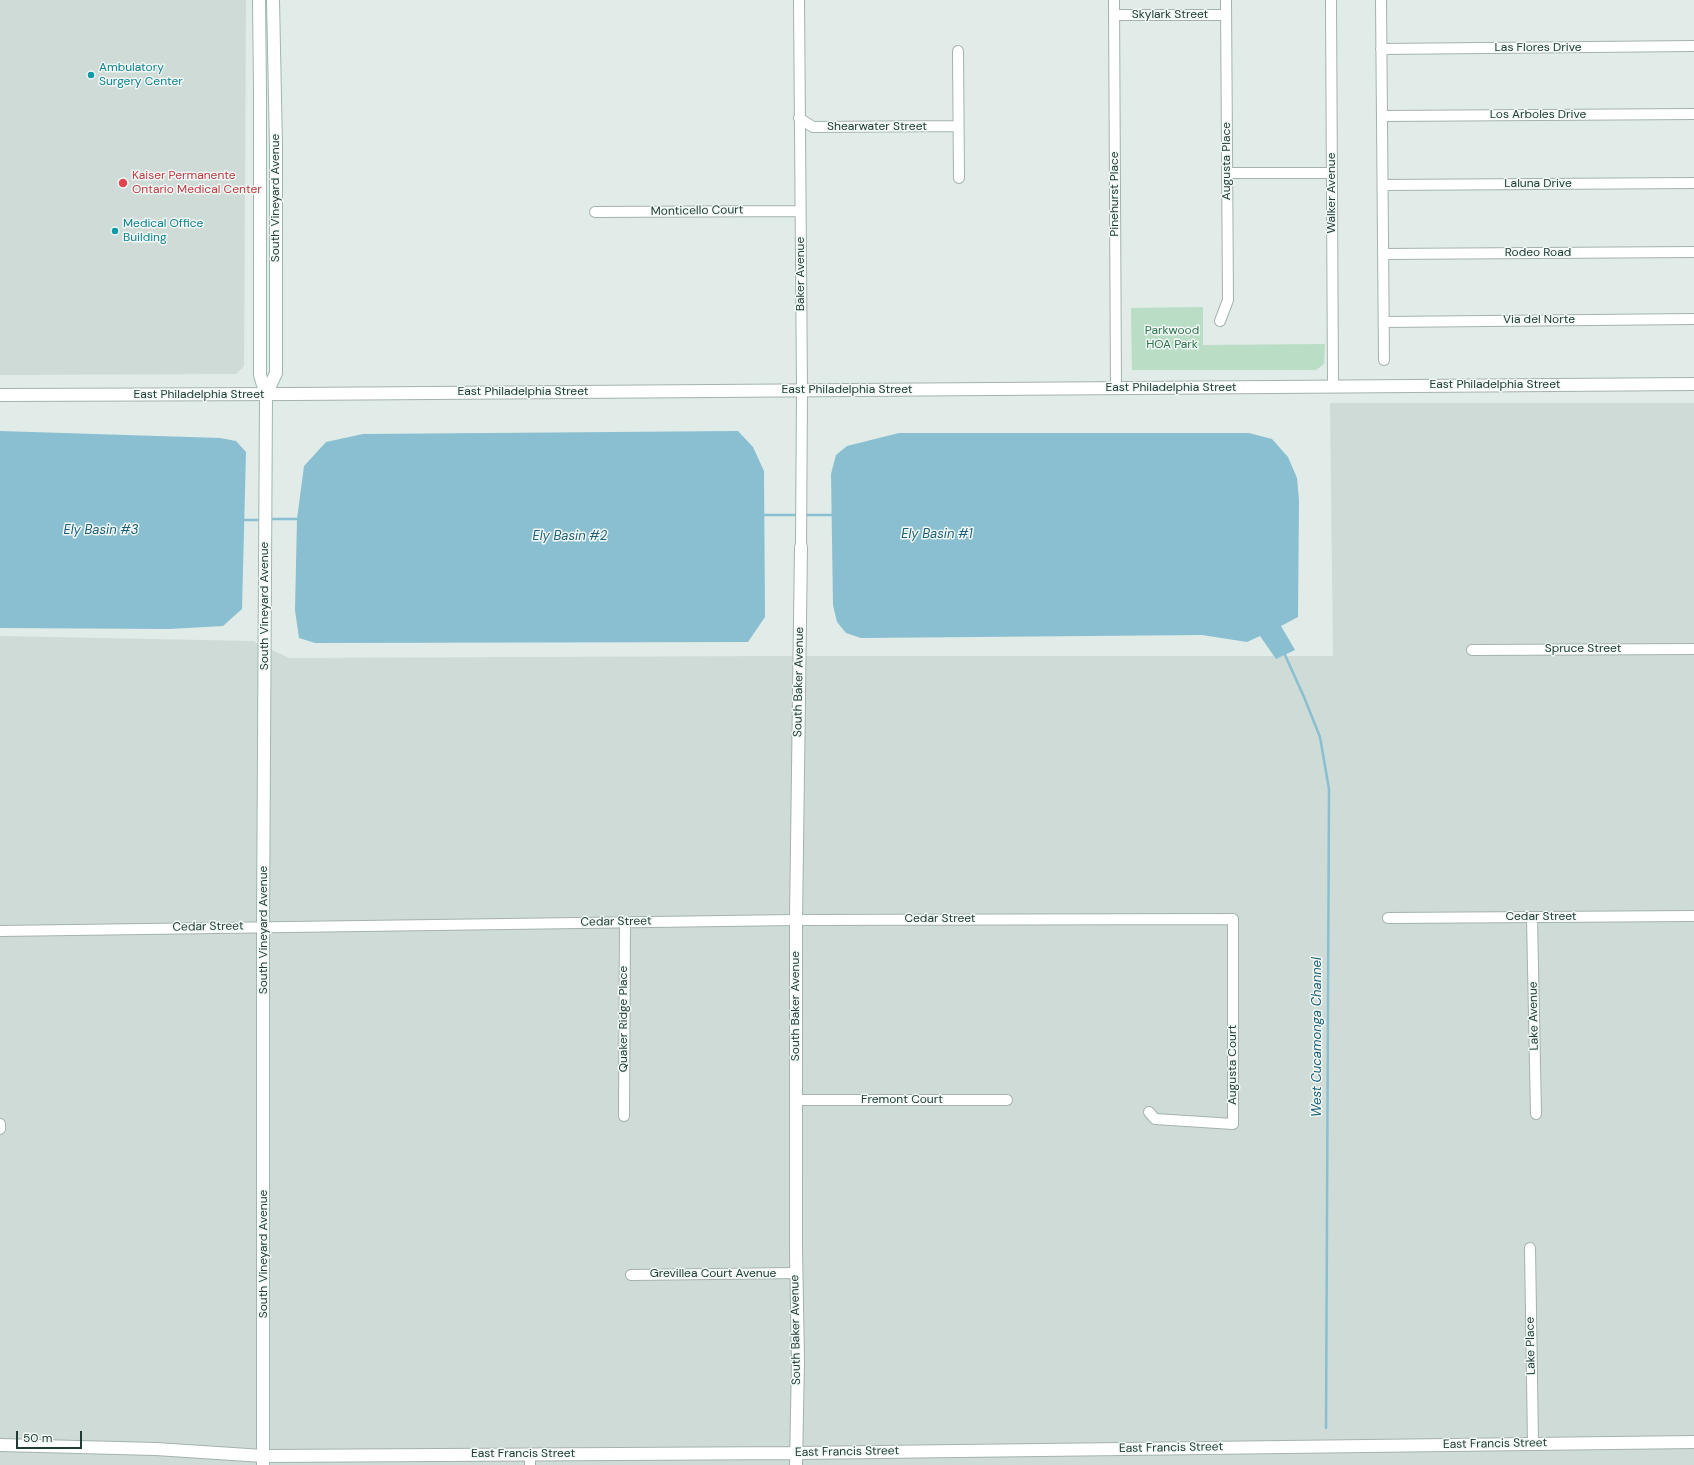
<!DOCTYPE html>
<html>
<head>
<meta charset="utf-8">
<style>
	body { margin:0 }
	#map { position:relative; width:1694px; height:1465px; overflow:hidden; background:#e1ebe8; font-family:"DM Sans",sans-serif }
	canvas { display:block }
	.scale { position:absolute; left:16px; top:1431px; width:66px; height:18px; box-sizing:border-box; border:2px solid #213c37; border-top:0; padding-left:5px; font-size:12px; line-height:14px; white-space:nowrap; color:#213c37; -webkit-text-stroke:3px #f1f8f5; paint-order:stroke }
</style>
</head>
<body>
<div id="map">
<canvas width="1694" height="1465"></canvas>
<div class="scale">50 m</div>
</div>
<script>
const ctx = document.querySelector('canvas').getContext('2d');
ctx.lineJoin = 'round';
function fill(path, color) { ctx.fillStyle = color; ctx.fill(path, 'evenodd'); }
const shape = rows => new Path2D(rows.map(r => 'M' + r).join(''));
function stroke(path, color, width, dash) { ctx.strokeStyle = color; ctx.lineWidth = width; ctx.lineCap = dash ? 'butt' : 'round'; ctx.setLineDash(dash || []); ctx.stroke(path); }
function write(font, color, halo, rows, align = 'center') {
  ctx.font = font + ' "DM Sans",sans-serif'; ctx.lineWidth = 3; ctx.setLineDash([]); ctx.textBaseline = 'middle'; ctx.strokeStyle = halo; ctx.fillStyle = color; for (const [text, x, y, turn = 0] of rows) {
    ctx.save(); ctx.translate(x, y); ctx.rotate((+turn || 0) * Math.PI / 180); ctx.textAlign = isNaN(turn) ? turn : align; if (halo) ctx.strokeText(text, 0, 0); ctx.fillText(text, 0, 0); ctx.restore();
  }
}
fill(shape([
	[0,0,246,0,244,366,236,374,0,375],
	[1330,403,1694,403,1694,1465,0,1465,0,636,253,641,289,658,776,656,1333,656]
]), '#cfdbd7');
fill(shape([
	[1203,307,1203,345,1325,344,1324,364,1316,370,1132,370,1131,308]
]), '#baddc6');
fill(shape([
	[0,431,220,438,236,441,246,452,242,609,223,626,169,629,0,628],
	[738,431,753,447,764,471,765,617,748,642,315,643,299,638,295,610,297,519,304,466,326,442,363,434],
	[899,433,1249,433,1272,439,1288,457,1297,478,1299,500,1298,617,1281,626,1295,650,1276,659,1260,636,1247,642,1202,635,861,638,846,633,837,622,833,605,831,474,836,455,847,446]
]), '#89bfd1');
stroke(shape([
	[763,515,799,515],
	[804,515,832,515],
	[268,519,297,519],
	[244,520,261,520],
	[1285,655,1304,697,1320,737,1329,789,1326,1428]
]), '#89bfd1', 2.5);
const minor = shape([
	[799,0,802,390,801,547],
	[1114,0,1116,388],
	[1331,0,1333,386],
	[1381,0,1384,360],
	[1114,15,1226,15],
	[1381,49,1694,46],
	[958,51,959,178],
	[1383,116,1694,114],
	[799,118,813,127,958,126],
	[1227,173,1332,173],
	[1383,185,1694,183],
	[595,212,800,211],
	[1383,254,1694,252],
	[1220,321,1228,300,1226,0],
	[1384,322,1694,319],
	[1472,650,1694,649],
	[1532,917,1536,1114],
	[1388,918,1694,916],
	[0,931,796,920,1233,919,1233,1124,1155,1119,1149,1112],
	[796,1100,1007,1100],
	[624,1116,625,922],
	[0,1124,0,1129],
	[1530,1248,1533,1443],
	[631,1275,796,1273],
	[530,1454,530,1465]
]);
const tertiary = shape([
	[0,395,292,394,1694,384],
	[0,1445,156,1449,263,1456,796,1453,1694,1442],
	[796,1465,798,1361,796,1249,796,920,801,547]
]);
const secondary = shape([
	[259,0,260,92,260,375,266,395,263,926,263,1465],
	[266,395,276,373,276,147,273,0]
]);
stroke(minor, '#a4b3af', 12);
stroke(tertiary, '#a4b3af', 14);
stroke(secondary, '#9fb7b1', 14);
stroke(minor, '#fff', 10);
stroke(tertiary, '#fff', 12);
stroke(secondary, '#fff', 12);
for (const [x, y, r, color] of [
	[91,75,4,"#0f9aa8"],
	[123,183,5,"#e0444e"],
	[115,231,4,"#0f9aa8"]
]) { const dot = new Path2D(); dot.arc(x, y, r, 0, 2 * Math.PI); ctx.fillStyle = color; ctx.fill(dot); stroke(dot, '#f1f8f5', 1.5); }
write('12px', '#213c37', '#f1f8f5', [
	["Skylark Street",1170,15],
	["Las Flores Drive",1538,48],
	["Los Arboles Drive",1538,115],
	["Shearwater Street",877,127],
	["Augusta Place",1227,161,-90],
	["Laluna Drive",1538,184],
	["Walker Avenue",1332,193,-90],
	["Pinehurst Place",1115,194,-90],
	["South Vineyard Avenue",276,198,-90],
	["Monticello Court",697,211,-1],
	["Rodeo Road",1538,253],
	["Baker Avenue",801,274,-90],
	["Via del Norte",1539,320],
	["East Philadelphia Street",1495,385],
	["East Philadelphia Street",1171,388],
	["East Philadelphia Street",847,390],
	["East Philadelphia Street",523,392],
	["East Philadelphia Street",199,395],
	["South Vineyard Avenue",265,606,-90],
	["Spruce Street",1583,649],
	["South Baker Avenue",799,682,-89],
	["Cedar Street",1541,917],
	["Cedar Street",940,919],
	["Cedar Street",616,922,-1],
	["Cedar Street",208,927,-1],
	["South Vineyard Avenue",264,930,-90],
	["South Baker Avenue",796,1006,-90],
	["Lake Avenue",1534,1016,-91],
	["Quaker Ridge Place",624,1019,-90],
	["Augusta Court",1233,1065,-90],
	["Fremont Court",902,1100],
	["South Vineyard Avenue",264,1254,-90],
	["Grevillea Court Avenue",713,1274],
	["South Baker Avenue",796,1330,-91],
	["Lake Place",1531,1346,-91],
	["East Francis Street",1495,1444,-1],
	["East Francis Street",1171,1448,-1],
	["East Francis Street",847,1452,-1],
	["East Francis Street",523,1454]
]);
write('12px', '#0d838f', '#f1f8f5', [
	["Ambulatory",99,68],
	["Surgery Center",99,82],
	["Medical Office",123,224],
	["Building",123,238]
], 'left');
write('12px', '#be3a42', '#f1f8f5', [
	["Kaiser Permanente",132,176],
	["Ontario Medical Center",132,190]
], 'left');
write('12px', '#2c734e', '#f1f8f5', [
	["Parkwood",1172,331],
	["HOA Park",1172,345]
]);
write('italic 13px', '#1c6078', '#f1f8f5', [
	["Ely Basin #3",101,531],
	["Ely Basin #1",937,535],
	["Ely Basin #2",570,537],
	["West Cucamonga Channel",1318,1037,-90]
]);
</script>
</body>
</html>
